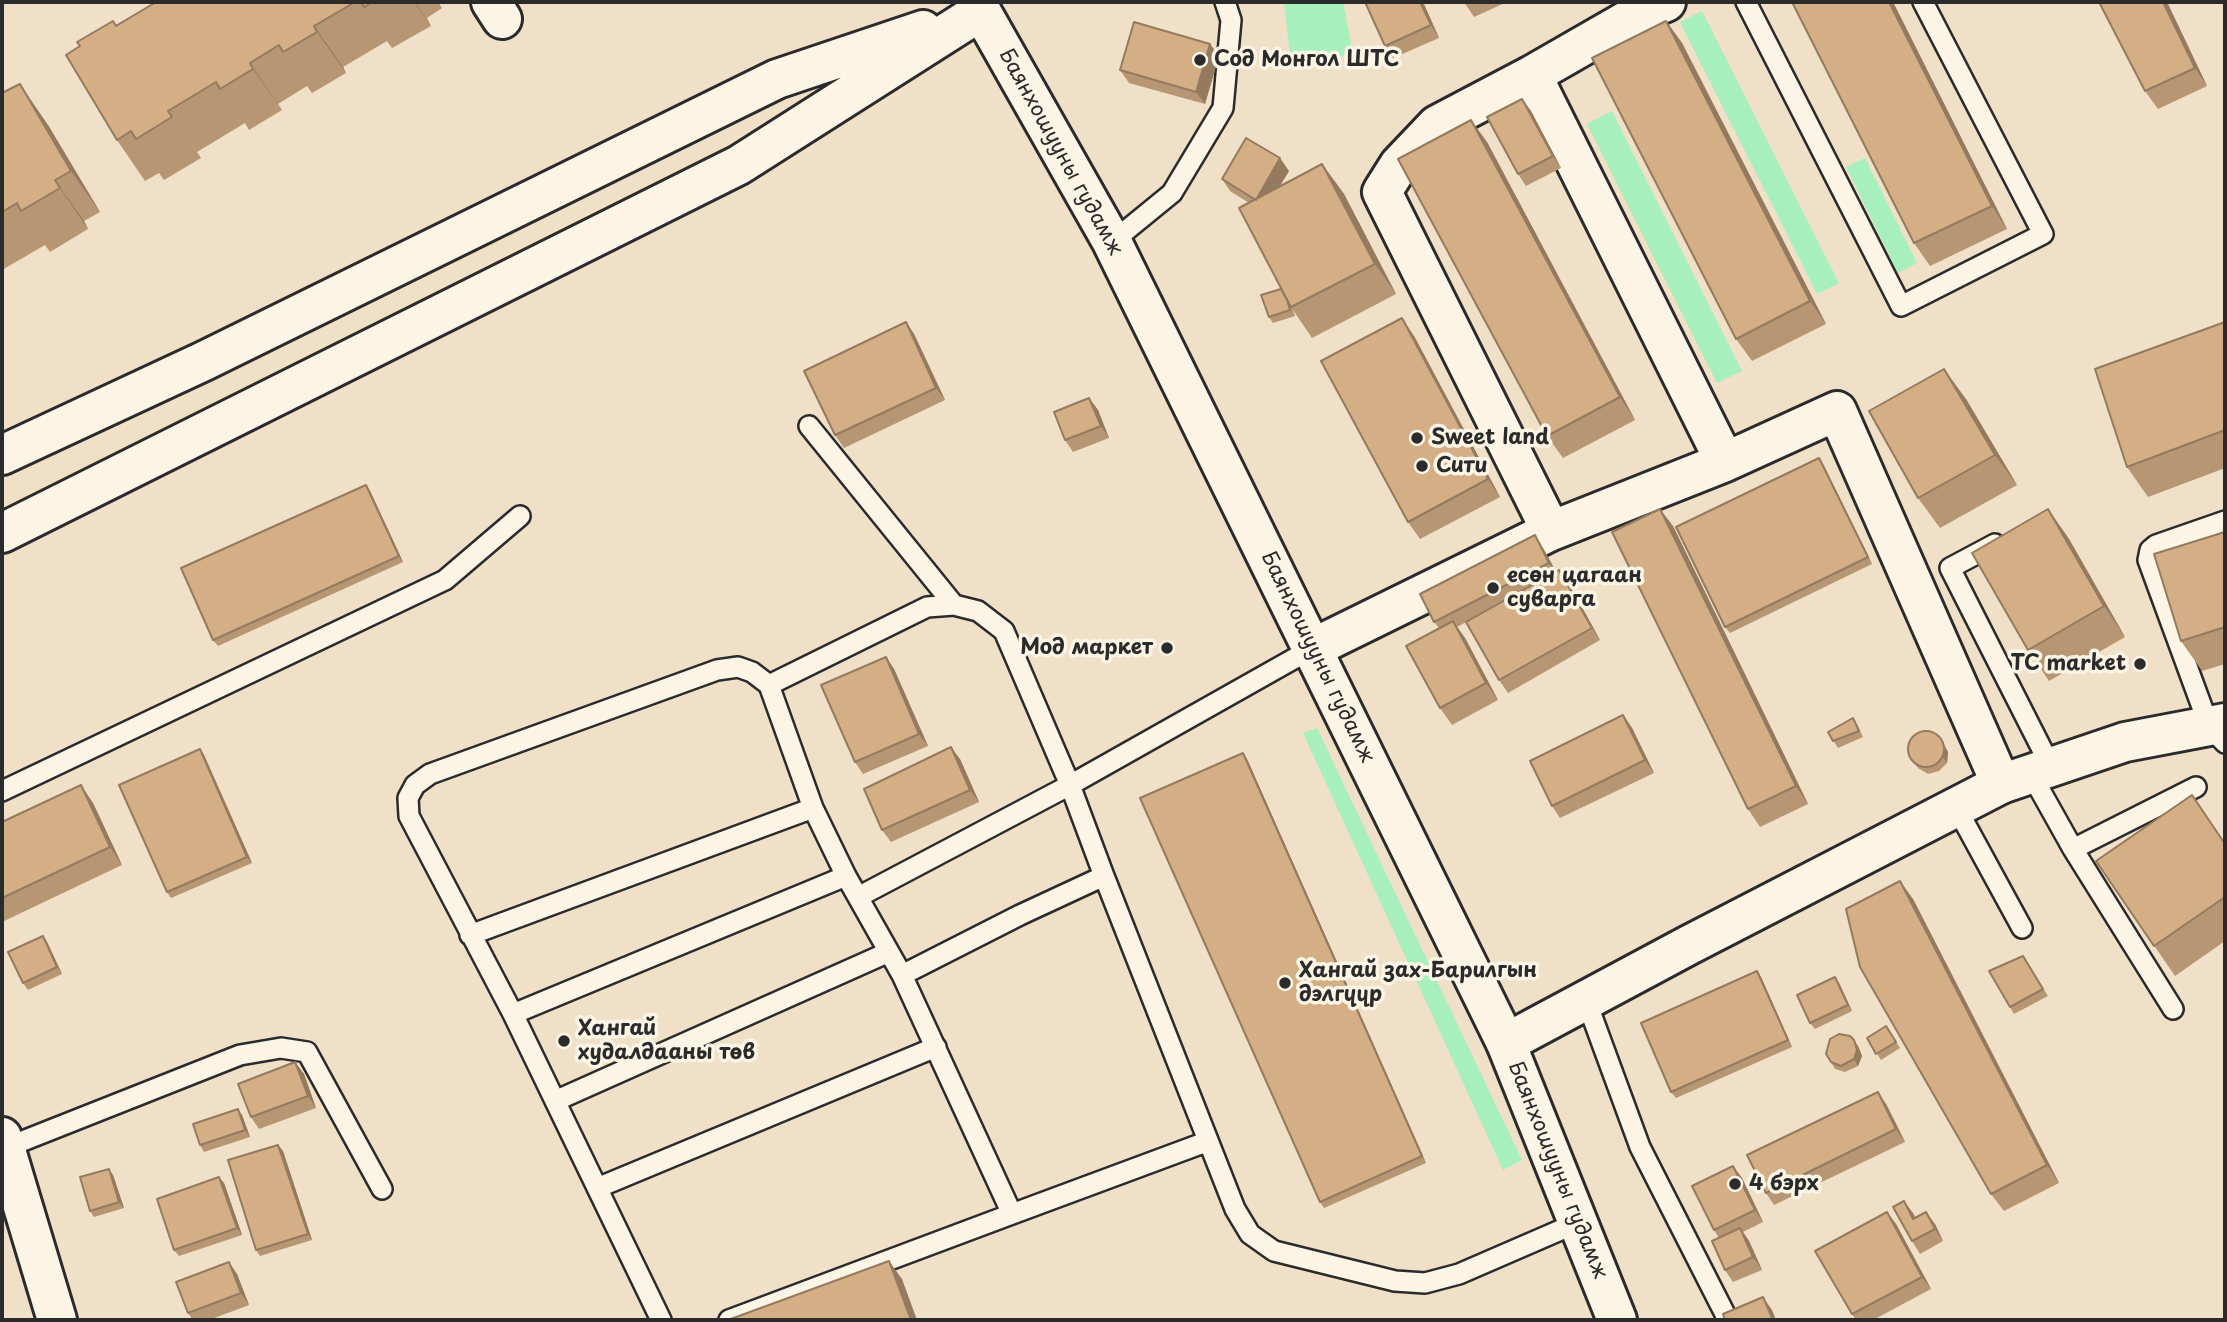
<!DOCTYPE html>
<html>
<head>
<meta charset="utf-8">
<style>
	body { margin:0 }
	#map { position:relative; width:2227px; height:1322px; overflow:hidden; background:#f0e0c8; font-family:"Playpen Sans",sans-serif }
	canvas { display:block }
	.frame { position:absolute; inset:0; border:4px solid #2b2b2b; pointer-events:none }
</style>
</head>
<body>
<div id="map">
<canvas width="2227" height="1322"></canvas>
<div class="frame"></div>
</div>
<script>
const ctx = document.querySelector('canvas').getContext('2d');
ctx.lineJoin = 'round';
function fill(path, color) { ctx.fillStyle = color; ctx.fill(path, 'evenodd'); }
const shape = rows => new Path2D(rows.map(r => 'M' + r).join(''));
function stroke(path, color, width, dash) { ctx.strokeStyle = color; ctx.lineWidth = width; ctx.lineCap = dash ? 'butt' : 'round'; ctx.setLineDash(dash || []); ctx.stroke(path); }
function write(font, color, halo, rows, align = 'center') {
  ctx.font = font + ' "Playpen Sans",sans-serif'; ctx.lineWidth = 7; ctx.setLineDash([]); ctx.textBaseline = 'middle'; ctx.strokeStyle = halo; ctx.fillStyle = color; for (const [text, x, y, turn = 0] of rows) {
    ctx.save(); ctx.translate(x, y); ctx.rotate((+turn || 0) * Math.PI / 180); ctx.textAlign = isNaN(turn) ? turn : align; if (halo) ctx.strokeText(text, 0, 0); ctx.fillText(text, 0, 0); ctx.restore();
  }
}
fill(shape([
	[1284,2,1343,2,1353,54,1291,65],
	[1702,11,1839,283,1817,294,1680,22],
	[1612,111,1742,371,1717,383,1587,124],
	[1865,158,1917,263,1898,273,1846,167],
	[1317,728,1522,1160,1503,1170,1303,733]
]), '#a7efbd');
const service = shape([
	[1746,2,1901,306,2043,234,1923,2],
	[1112,242,1172,193,1223,108,1231,20,1225,2],
	[809,426,954,605],
	[2225,521,2156,545,2150,550,2148,560,2209,726,2225,743],
	[1995,544,1950,568,2051,767],
	[1313,648,1070,785,1004,631,978,611,954,605,927,607,769,685,813,808,846,876,902,975,1020,915,1104,876,1235,1209,1250,1234,1274,1251,1395,1281,1425,1283,1459,1274,1579,1222],
	[2031,774,2073,849,2196,787],
	[2,791,445,580,520,516],
	[1956,807,2022,928],
	[2073,849,2173,1009],
	[858,897,1070,785,1104,876],
	[470,935,813,808],
	[902,975,1012,1214,1206,1142],
	[1586,1000,1640,1147,1725,1314],
	[513,1014,846,876],
	[555,1101,889,952],
	[5,1148,240,1055,281,1048,307,1052,382,1189],
	[597,1188,936,1047],
	[661,1320,513,1014,409,816,408,798,415,785,430,774,717,670,738,667,752,672,769,685],
	[729,1320,1012,1214]
]);
const minor = shape([
	[491,2,502,19],
	[1532,75,1725,462],
	[1551,531,1382,192,1399,165,1437,125,1532,75,1640,13,1666,2],
	[1313,648,1551,531,1725,462,1837,411,2001,784],
	[2,1137,57,1320]
]);
const tertiary = shape([
	[1506,1043,1689,945,2001,784,2125,742,2225,723]
]);
const secondary = shape([
	[976,2,1112,242,1506,1043,1617,1320],
	[2,455,204,361,777,79,923,30],
	[2,533,739,165,981,11]
]);
stroke(service, '#2b2b2b', 24);
stroke(minor, '#2b2b2b', 44);
stroke(tertiary, '#2b2b2b', 44);
stroke(secondary, '#2b2b2b', 44);
stroke(service, '#fcf5e5', 19);
stroke(minor, '#fcf5e5', 38);
stroke(tertiary, '#fcf5e5', 38);
stroke(secondary, '#fcf5e5', 38);
fill(shape([
	[156,2,438,2,442,8,427,18,431,26,392,48,387,41,343,67,346,73,312,93,307,86,278,104,282,110,249,130,245,123,197,152,201,158,164,180,159,173,145,181,117,140,116,25],
	[1423,2,1439,38,1393,58,1385,46],
	[1464,2,1507,2,1474,17],
	[1893,2,2007,229,1930,266,1914,243],
	[2099,2,2167,2,2207,86,2158,109,2145,91],
	[1666,21,1682,43,1826,324,1752,361,1736,339],
	[1210,44,1219,56,1205,104,1129,83,1120,70],
	[2,88,4,92,48,125,100,212,84,221,88,229,50,252,45,245,2,270],
	[1522,99,1531,111,1561,168,1526,186,1518,174],
	[1487,142,1635,420,1563,458,1547,436],
	[1322,164,1344,194,1396,294,1312,338,1293,310,1295,316,1273,323,1269,317,1281,289,1249,203,1230,191,1222,179,1289,171,1279,187],
	[906,322,914,334,945,400,844,448,835,435],
	[2225,322,2225,468,2148,497,2127,467],
	[1414,336,1500,497,1420,539,1408,522],
	[1089,398,1098,410,1109,438,1073,452,1065,440],
	[1966,399,2017,485,1940,528,1918,498],
	[1823,464,1872,564,1730,633,1725,627],
	[370,491,403,562,218,646,213,640],
	[2048,509,2069,539,2125,637,2049,681,2028,650],
	[1673,526,1808,804,1760,827,1748,809],
	[2225,532,2225,664,2202,671,2181,641],
	[1543,548,1556,572,1559,570,1568,582,1600,640,1508,693,1499,680,1470,620,1457,627,1465,638,1498,700,1452,725,1440,708,1439,628,1434,622],
	[886,657,894,669,928,746,863,774,855,762],
	[1623,715,1632,728,1654,773,1560,818,1552,806],
	[1857,724,1863,737,1838,748,1828,732],
	[1943,743,1948,752,1947,763,1939,771,1928,774,1918,768,1914,762],
	[204,755,252,863,171,898,167,892],
	[960,759,979,802,891,842,882,830],
	[1247,759,1426,1163,1324,1208,1320,1202],
	[93,803,122,865,2,922,2,822],
	[2225,844,2225,941,2175,976,2096,861],
	[1913,899,2059,1183,2004,1211,1991,1194],
	[43,936,47,942,62,974,28,990,23,983],
	[2023,956,2048,996,2014,1014,2010,1007],
	[1757,971,1761,977,1792,1047,1676,1098,1671,1092],
	[1839,983,1852,1011,1815,1029,1810,1023],
	[1886,1026,1900,1048,1881,1060,1867,1038],
	[1858,1046,1862,1056,1858,1066,1845,1072,1835,1069,1826,1054],
	[295,1062,304,1074,316,1108,259,1129,251,1117],
	[1886,1104,1905,1142,1774,1205,1766,1193],
	[242,1115,250,1137,204,1152,200,1145],
	[283,1151,312,1240,260,1256,256,1250],
	[1733,1166,1742,1178,1763,1222,1743,1232,1749,1241,1762,1270,1733,1282,1725,1270,1719,1238,1714,1230],
	[113,1175,124,1208,94,1217,90,1211],
	[224,1183,242,1235,179,1256,174,1250],
	[1913,1213,1915,1218,1935,1224,1943,1241,1920,1254,1912,1241],
	[1896,1224,1931,1289,1873,1320,1856,1320,1852,1314],
	[237,1274,249,1305,209,1320,193,1320,188,1313]
]), '#b69673');
fill(shape([
	[414,2,415,2,431,26],
	[1420,2,1423,2,1439,38,1431,25],
	[1889,2,1893,2,2007,229,1992,206],
	[2163,2,2167,2,2207,86,2195,68],
	[1666,21,1682,43,1826,324,1810,301],
	[314,26,343,67,346,73,317,32],
	[1210,44,1219,56,1205,104,1196,92],
	[250,63,278,104,282,110,253,69],
	[20,84,48,125,100,212,71,171],
	[1522,99,1531,111,1561,168,1553,156],
	[1471,120,1487,142,1635,420,1620,397],
	[1280,158,1289,171,1264,212,1256,200],
	[1322,164,1344,194,1396,294,1375,264],
	[55,180,84,221,88,229,60,188],
	[1402,318,1414,336,1500,497,1488,479],
	[906,322,914,334,945,400,936,388],
	[1944,369,1966,399,2017,485,1995,455],
	[1089,398,1098,410,1109,438,1101,426],
	[1819,458,1823,464,1872,564,1868,557],
	[366,485,370,491,403,562,399,556],
	[1660,509,1673,526,1808,804,1796,786],
	[2048,509,2069,539,2125,637,2104,606],
	[1535,535,1543,548,1558,575,1549,563],
	[1559,570,1568,582,1600,640,1592,628],
	[1453,621,1465,638,1498,700,1486,683],
	[886,657,894,669,928,746,919,734],
	[1623,715,1632,728,1654,773,1645,760],
	[1939,736,1948,752,1947,763,1943,757],
	[951,747,960,759,979,802,970,790],
	[200,749,204,755,252,863,247,857],
	[1243,753,1247,759,1426,1163,1422,1156],
	[81,785,93,803,122,865,110,847],
	[1900,881,1913,899,2059,1183,2047,1165],
	[43,936,47,942,62,974,57,967],
	[1757,971,1761,977,1792,1047,1788,1040],
	[1835,977,1839,983,1852,1011,1848,1005],
	[1854,1040,1858,1046,1862,1056,1858,1066,1854,1059],
	[295,1062,304,1074,316,1108,308,1096],
	[1878,1092,1886,1104,1905,1142,1896,1129],
	[238,1109,242,1115,250,1137,245,1130],
	[278,1145,283,1151,312,1240,308,1234],
	[1733,1166,1742,1178,1763,1222,1755,1210],
	[109,1169,113,1175,124,1208,119,1202],
	[219,1177,224,1183,242,1235,237,1228],
	[1904,1201,1913,1213,1922,1231,1913,1219],
	[1887,1212,1896,1224,1931,1289,1922,1277],
	[1926,1212,1935,1224,1943,1241,1935,1229],
	[1740,1228,1749,1241,1762,1270,1753,1257],
	[889,1261,902,1279,917,1320,911,1320],
	[229,1262,237,1274,249,1305,241,1293],
	[1763,1297,1772,1310,1776,1320,1773,1320]
]), '#947a5e');
const building = shape([
	[156,2,355,2,314,26,317,32,283,52,279,45,250,63,253,69,220,89,216,82,168,111,172,117,136,139,131,131,117,140,66,55,80,46,77,42,113,21,116,26,156,2],
	[361,2,373,2,364,7,361,2],
	[1365,2,1420,2,1431,25,1385,46,1365,2],
	[1792,2,1889,2,1992,206,1914,243,1792,2],
	[2099,2,2163,2,2195,68,2145,91,2099,2],
	[1666,21,1810,301,1736,339,1592,58,1666,21],
	[1134,22,1210,44,1196,92,1120,70,1134,22],
	[20,84,71,171,55,180,60,188,21,211,17,203,2,212,2,89,4,92,20,84],
	[1522,99,1553,156,1518,174,1487,117,1522,99],
	[1471,120,1620,397,1547,436,1398,159,1471,120],
	[1246,138,1280,158,1256,200,1222,179,1246,138],
	[1322,164,1375,264,1291,307,1239,208,1322,164],
	[1281,289,1287,300,1290,310,1269,317,1261,295,1281,289],
	[1402,318,1488,479,1408,522,1321,361,1402,318],
	[906,322,936,388,835,435,804,371,906,322],
	[2225,322,2225,430,2127,467,2095,369,2225,322],
	[1944,369,1995,455,1918,498,1869,411,1944,369],
	[1089,398,1101,426,1065,440,1054,412,1089,398],
	[1819,458,1868,557,1725,627,1676,527,1819,458],
	[366,485,399,556,213,640,181,568,366,485],
	[1660,509,1796,786,1748,809,1612,532,1660,509],
	[2048,509,2104,606,2028,650,1972,553,2048,509],
	[2225,532,2225,627,2181,641,2154,554,2225,532],
	[1535,535,1549,563,1434,622,1420,594,1535,535],
	[1559,570,1592,628,1499,680,1466,622,1559,570],
	[1453,621,1486,683,1440,708,1406,646,1453,621],
	[886,657,919,734,855,762,821,685,886,657],
	[1623,715,1645,760,1552,806,1530,761,1623,715],
	[1853,718,1859,731,1833,741,1828,732,1853,718],
	'1908 749a18 18 0 1 1 36 0a18 18 0 1 1-36 0Z',
	[951,747,970,790,882,830,864,789,951,747],
	[200,749,247,857,167,892,119,785,200,749],
	[1243,753,1422,1156,1320,1202,1140,798,1243,753],
	[81,785,110,847,2,898,2,822,81,785],
	[2192,795,2225,844,2225,897,2154,946,2096,861,2192,795],
	[1900,881,2047,1165,1991,1194,1860,967,1846,909,1900,881],
	[43,936,57,967,23,983,8,952,43,936],
	[2023,956,2043,989,2010,1007,1989,971,2023,956],
	[1757,971,1788,1040,1671,1092,1641,1023,1757,971],
	[1835,977,1848,1005,1810,1023,1797,995,1835,977],
	[1886,1026,1896,1042,1876,1054,1867,1038,1886,1026],
	[1839,1034,1850,1036,1854,1040,1857,1050,1854,1059,1841,1066,1831,1062,1826,1054,1830,1039,1839,1034],
	[295,1062,308,1096,251,1117,238,1084,295,1062],
	[1878,1092,1896,1129,1766,1193,1747,1155,1878,1092],
	[238,1109,245,1130,200,1145,193,1124,238,1109],
	[278,1145,308,1234,256,1250,228,1160,278,1145],
	[1733,1166,1755,1210,1714,1230,1692,1186,1733,1166],
	[109,1169,119,1202,90,1211,80,1177,109,1169],
	[219,1177,237,1228,174,1250,157,1199,219,1177],
	[1904,1201,1913,1219,1926,1212,1935,1229,1912,1241,1893,1207,1904,1201],
	[1887,1212,1922,1277,1852,1314,1815,1251,1887,1212],
	[1740,1228,1753,1257,1725,1270,1712,1241,1740,1228],
	[889,1261,911,1320,728,1320,889,1261],
	[229,1262,241,1293,188,1313,176,1282,229,1262],
	[1763,1297,1773,1320,1725,1320,1723,1314,1763,1297]
]);
fill(building, '#d4af86');
stroke(building, '#947a5e', 2);
for (const [x, y, r, color] of [
	[1200,60,7,"#2b2b2b"],
	[1417,438,7,"#2b2b2b"],
	[1422,466,7,"#2b2b2b"],
	[1493,588,7,"#2b2b2b"],
	[1167,648,7,"#2b2b2b"],
	[2140,664,7,"#2b2b2b"],
	[1285,983,7,"#2b2b2b"],
	[564,1041,7,"#2b2b2b"],
	[1735,1184,7,"#2b2b2b"]
]) { const dot = new Path2D(); dot.arc(x, y, r, 0, 2 * Math.PI); ctx.fillStyle = color; ctx.fill(dot); stroke(dot, '#fcf5e5', 2.5); }
write('bold 21px', '#2b2b2b', '#fcf5e5', [
	["Сод Монгол ШТС",1214,60],
	["Sweet land",1431,438],
	["Сити",1436,466],
	["есөн цагаан",1507,576],
	["суварга",1507,600],
	["Мод маркет",1153,648,"right"],
	["TC market",2126,664,"right"],
	["Хангай зах-Барилгын",1299,971],
	["дэлгүүр",1299,995],
	["Хангай",578,1029],
	["худалдааны төв",578,1053],
	["4 бэрх",1749,1184]
], 'left');
write('21px', '#2b2b2b', '#fcf5e5', [
	["Баянхошууны гудамж",1060,152,61],
	["Баянхошууны гудамж",1317,657,64],
	["Баянхошууны гудамж",1557,1170,68]
]);
</script>
</body>
</html>
